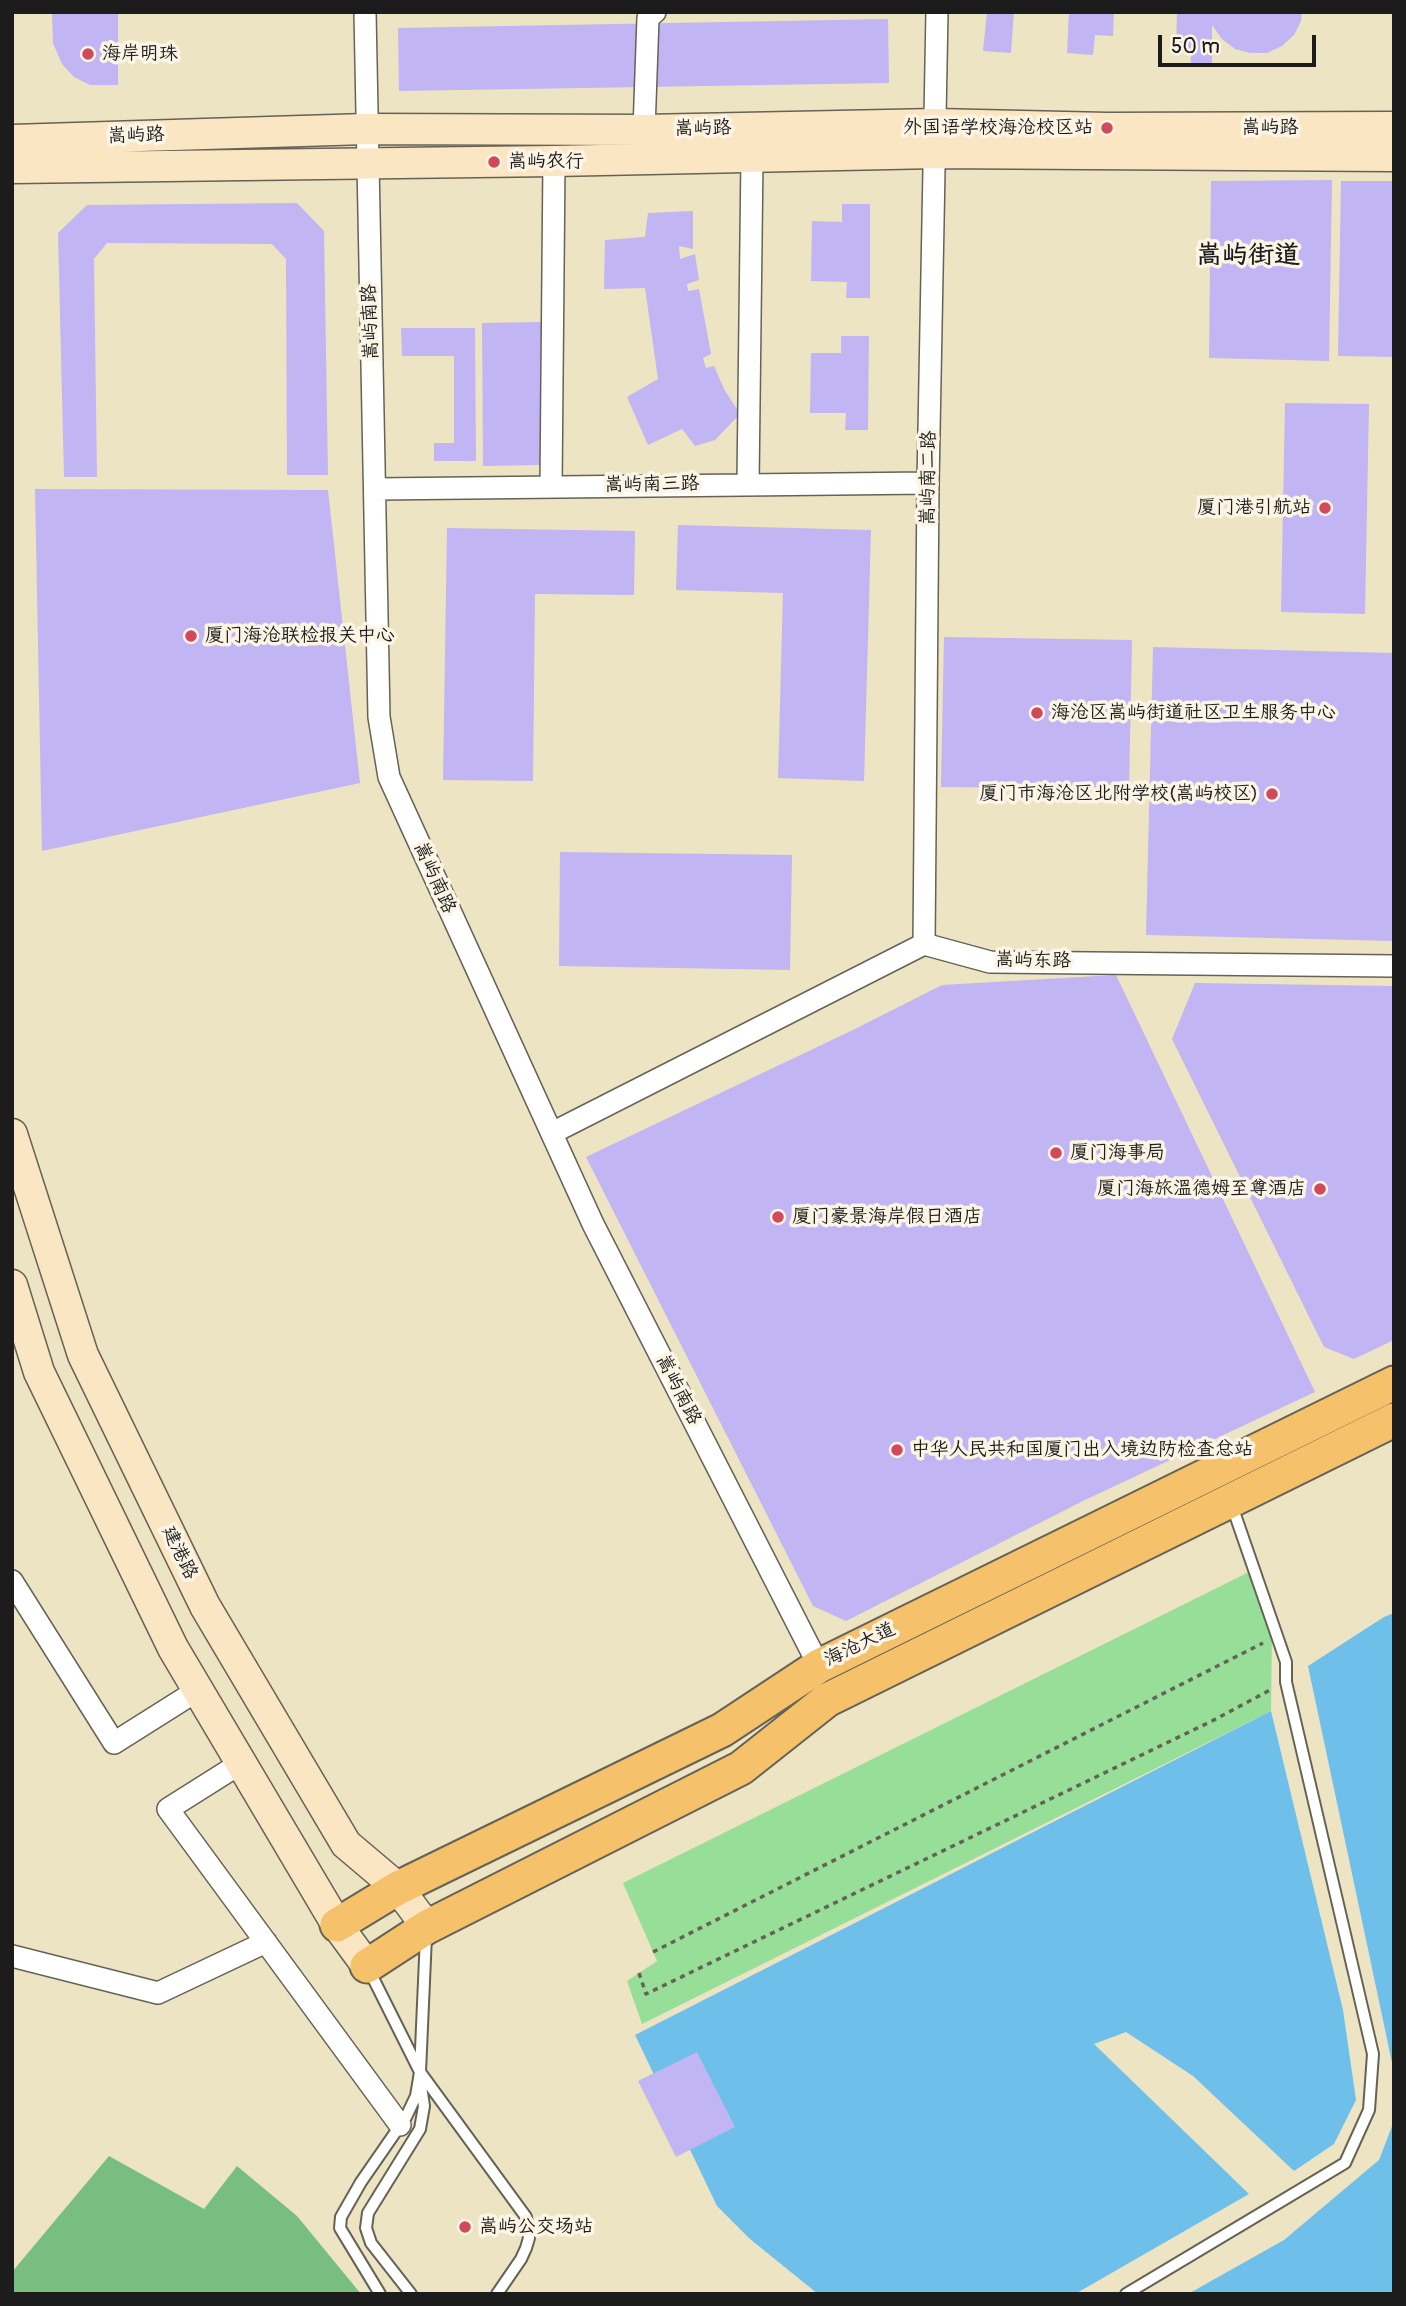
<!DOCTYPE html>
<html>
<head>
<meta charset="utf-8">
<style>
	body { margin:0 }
	#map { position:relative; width:1406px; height:2306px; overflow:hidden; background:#ece4c3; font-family:Pangolin,sans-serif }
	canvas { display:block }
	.frame { position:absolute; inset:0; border:14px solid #1c1c1c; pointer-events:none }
	.scale { position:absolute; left:1158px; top:35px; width:158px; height:32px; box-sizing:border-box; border:4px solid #1c1c1c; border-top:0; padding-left:9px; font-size:21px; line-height:24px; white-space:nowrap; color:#1c1c1c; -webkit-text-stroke:5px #fcf5e5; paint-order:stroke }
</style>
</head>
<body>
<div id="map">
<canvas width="1406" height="2306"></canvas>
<div class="frame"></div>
<div class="scale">50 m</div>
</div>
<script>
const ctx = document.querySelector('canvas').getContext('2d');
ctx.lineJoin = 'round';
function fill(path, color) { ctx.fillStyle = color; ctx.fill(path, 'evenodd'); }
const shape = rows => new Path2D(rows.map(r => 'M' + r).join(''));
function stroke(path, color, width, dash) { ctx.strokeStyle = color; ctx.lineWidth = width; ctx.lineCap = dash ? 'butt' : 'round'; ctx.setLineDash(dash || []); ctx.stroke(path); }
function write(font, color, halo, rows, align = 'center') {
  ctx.font = font + ' Pangolin,"LXGW WenKai TC",sans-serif'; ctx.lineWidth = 7; ctx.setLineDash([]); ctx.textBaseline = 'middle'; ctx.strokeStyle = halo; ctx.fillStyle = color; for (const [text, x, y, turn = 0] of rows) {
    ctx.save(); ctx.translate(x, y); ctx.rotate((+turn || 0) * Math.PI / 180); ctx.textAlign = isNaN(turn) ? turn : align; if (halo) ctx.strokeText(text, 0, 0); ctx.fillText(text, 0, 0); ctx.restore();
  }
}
fill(shape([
	[1251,1571,1272,1631,1271,1711,642,2024,627,1981,657,1961,623,1883]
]), '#97df99');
fill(shape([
	[109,2156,204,2209,237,2166,297,2216,361,2294,12,2294,12,2272]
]), '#79be81');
fill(shape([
	[1394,1613,1394,2072,1308,1666,1384,1617],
	[1271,1711,1343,2010,1356,2100,1334,2144,1294,2171,1193,2076,1126,2032,1094,2044,1249,2194,1075,2294,818,2294,750,2239,717,2206,635,2035],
	[1394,2121,1394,2294,1188,2294,1284,2240,1379,2160]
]), '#6ebfe9');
fill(shape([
	[52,12,118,12,118,85,90,85,74,77,62,64,53,43],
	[987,12,1014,12,1011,53,983,51],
	[1069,12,1114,12,1113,36,1095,35,1093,55,1067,53],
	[1177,12,1302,12,1301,21,1294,35,1282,46,1267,53,1250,53,1235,49,1222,39,1212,25,1212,63,1191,63,1190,52,1176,51],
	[888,19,889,83,399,91,398,28],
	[1332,180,1329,361,1209,358,1211,181],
	[1341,181,1394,181,1394,357,1338,356],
	[297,203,324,231,328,475,287,475,286,259,272,244,107,243,94,259,97,477,64,477,58,233,87,205],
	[842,204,870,204,870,298,846,298,847,282,811,281,812,221,842,222],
	[693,211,693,249,679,246,680,259,695,254,699,280,687,284,688,291,699,289,711,354,703,358,706,368,714,366,724,389,740,414,715,440,695,446,682,429,648,445,627,397,658,379,645,288,604,289,605,240,645,237,648,213],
	[541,322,541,465,483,466,482,323],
	[401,328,475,328,476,461,434,461,434,443,454,443,454,356,402,356],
	[841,336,869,336,868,430,845,430,846,413,810,413,811,353,841,353],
	[1285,403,1369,404,1365,614,1281,612],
	[35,489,328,490,360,783,42,851],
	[678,525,871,530,864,781,778,778,783,593,676,590],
	[447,528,635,531,634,595,535,594,533,781,443,780],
	[944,637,1132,640,1129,789,941,787],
	[1153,647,1394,653,1394,941,1146,935],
	[560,852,792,855,790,970,559,966],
	[1116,975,1315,1392,1085,1500,846,1621,813,1606,586,1157,853,1030,942,985],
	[1195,983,1394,986,1394,1340,1354,1359,1324,1347,1172,1039],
	[697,2052,735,2127,676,2157,638,2081]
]), '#c1b5f3');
const lane = shape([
	[368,1968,420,2072,526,2217,529,2238,526,2248,521,2259,497,2294],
	[380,2294,340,2228,341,2217,361,2182,406,2117,416,2096,420,2072,426,1936],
	[411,2294,371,2243,366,2228,368,2213,420,2129,424,2106,421,2086],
	[1126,2294,1345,2163,1369,2110,1373,2054,1286,1682,1286,1662,1231,1503]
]);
const street = shape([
	[365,12,379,717,389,777,593,1224,819,1666],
	[644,130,648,18,655,12],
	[748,483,752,157],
	[551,487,554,161],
	[376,489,928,483],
	[924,944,928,483,937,12],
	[552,1133,924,944,990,962,1394,966],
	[12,1581,114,1743,198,1690],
	[241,1763,168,1809,400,2125],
	[12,1956,158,1993,266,1942]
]);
const secondary = shape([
	[12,140,366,129,644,130,936,124,1107,128,1394,127],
	[12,168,554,161,936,153,1394,156],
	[12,1134,83,1355,205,1606,346,1844,398,1888,427,1927],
	[12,1285,39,1372,173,1648,337,1925,367,1966]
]);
const primary = shape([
	[337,1925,398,1888,722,1730,819,1666,1394,1383],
	[367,1966,427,1927,741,1768,827,1700,1394,1420]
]);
stroke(lane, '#656256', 14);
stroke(street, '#656256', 24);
stroke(secondary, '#656256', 33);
stroke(primary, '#656256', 37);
stroke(shape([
	[653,1952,1263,1643],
	[639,1973,646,1994,1212,1721,1272,1689]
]), '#656256', 3.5, [5, 5]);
stroke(lane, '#fff', 10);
stroke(street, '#fff', 21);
stroke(secondary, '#fbe6c4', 30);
stroke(primary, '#f5c16b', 33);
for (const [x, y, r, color] of [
	[88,54,7,"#d1495b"],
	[1107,128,7,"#d1495b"],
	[494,162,7,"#d1495b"],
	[1325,508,7,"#d1495b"],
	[191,636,7,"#d1495b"],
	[1037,713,7,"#d1495b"],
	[1272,794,7,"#d1495b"],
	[1056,1153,7,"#d1495b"],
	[1320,1189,7,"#d1495b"],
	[778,1217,7,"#d1495b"],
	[897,1450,7,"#d1495b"],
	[465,2227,7,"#d1495b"]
]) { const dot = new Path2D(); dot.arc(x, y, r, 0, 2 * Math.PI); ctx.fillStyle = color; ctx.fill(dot); stroke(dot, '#fcf5e5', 2.5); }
write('19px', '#1c1c1c', '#fcf5e5', [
	["海岸明珠",102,54],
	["外国语学校海沧校区站",1093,128,"right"],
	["嵩屿农行",508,162],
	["厦门港引航站",1311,508,"right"],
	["厦门海沧联检报关中心",205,636],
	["海沧区嵩屿街道社区卫生服务中心",1051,713],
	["厦门市海沧区北附学校(嵩屿校区)",1258,794,"right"],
	["厦门海事局",1070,1153],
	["厦门海旅温德姆至尊酒店",1306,1189,"right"],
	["厦门豪景海岸假日酒店",792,1217],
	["中华人民共和国厦门出入境边防检查总站",911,1450],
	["嵩屿公交场站",479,2227]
], 'left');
write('19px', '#1c1c1c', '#fcf5e5', [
	["嵩屿路",1270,128],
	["嵩屿路",703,129,-1],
	["嵩屿路",136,136,-2],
	["嵩屿南路",371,322,-92],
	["嵩屿南二路",929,478,-89],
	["嵩屿南三路",652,485,-1],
	["嵩屿南路",434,878,66],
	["嵩屿东路",1033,961,1],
	["嵩屿南路",678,1390,63],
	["建港路",179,1553,64],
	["海沧大道",860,1645,-26]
]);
write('bold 26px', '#1c1c1c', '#fcf5e5', [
	["嵩屿街道",1248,256]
]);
</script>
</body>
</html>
